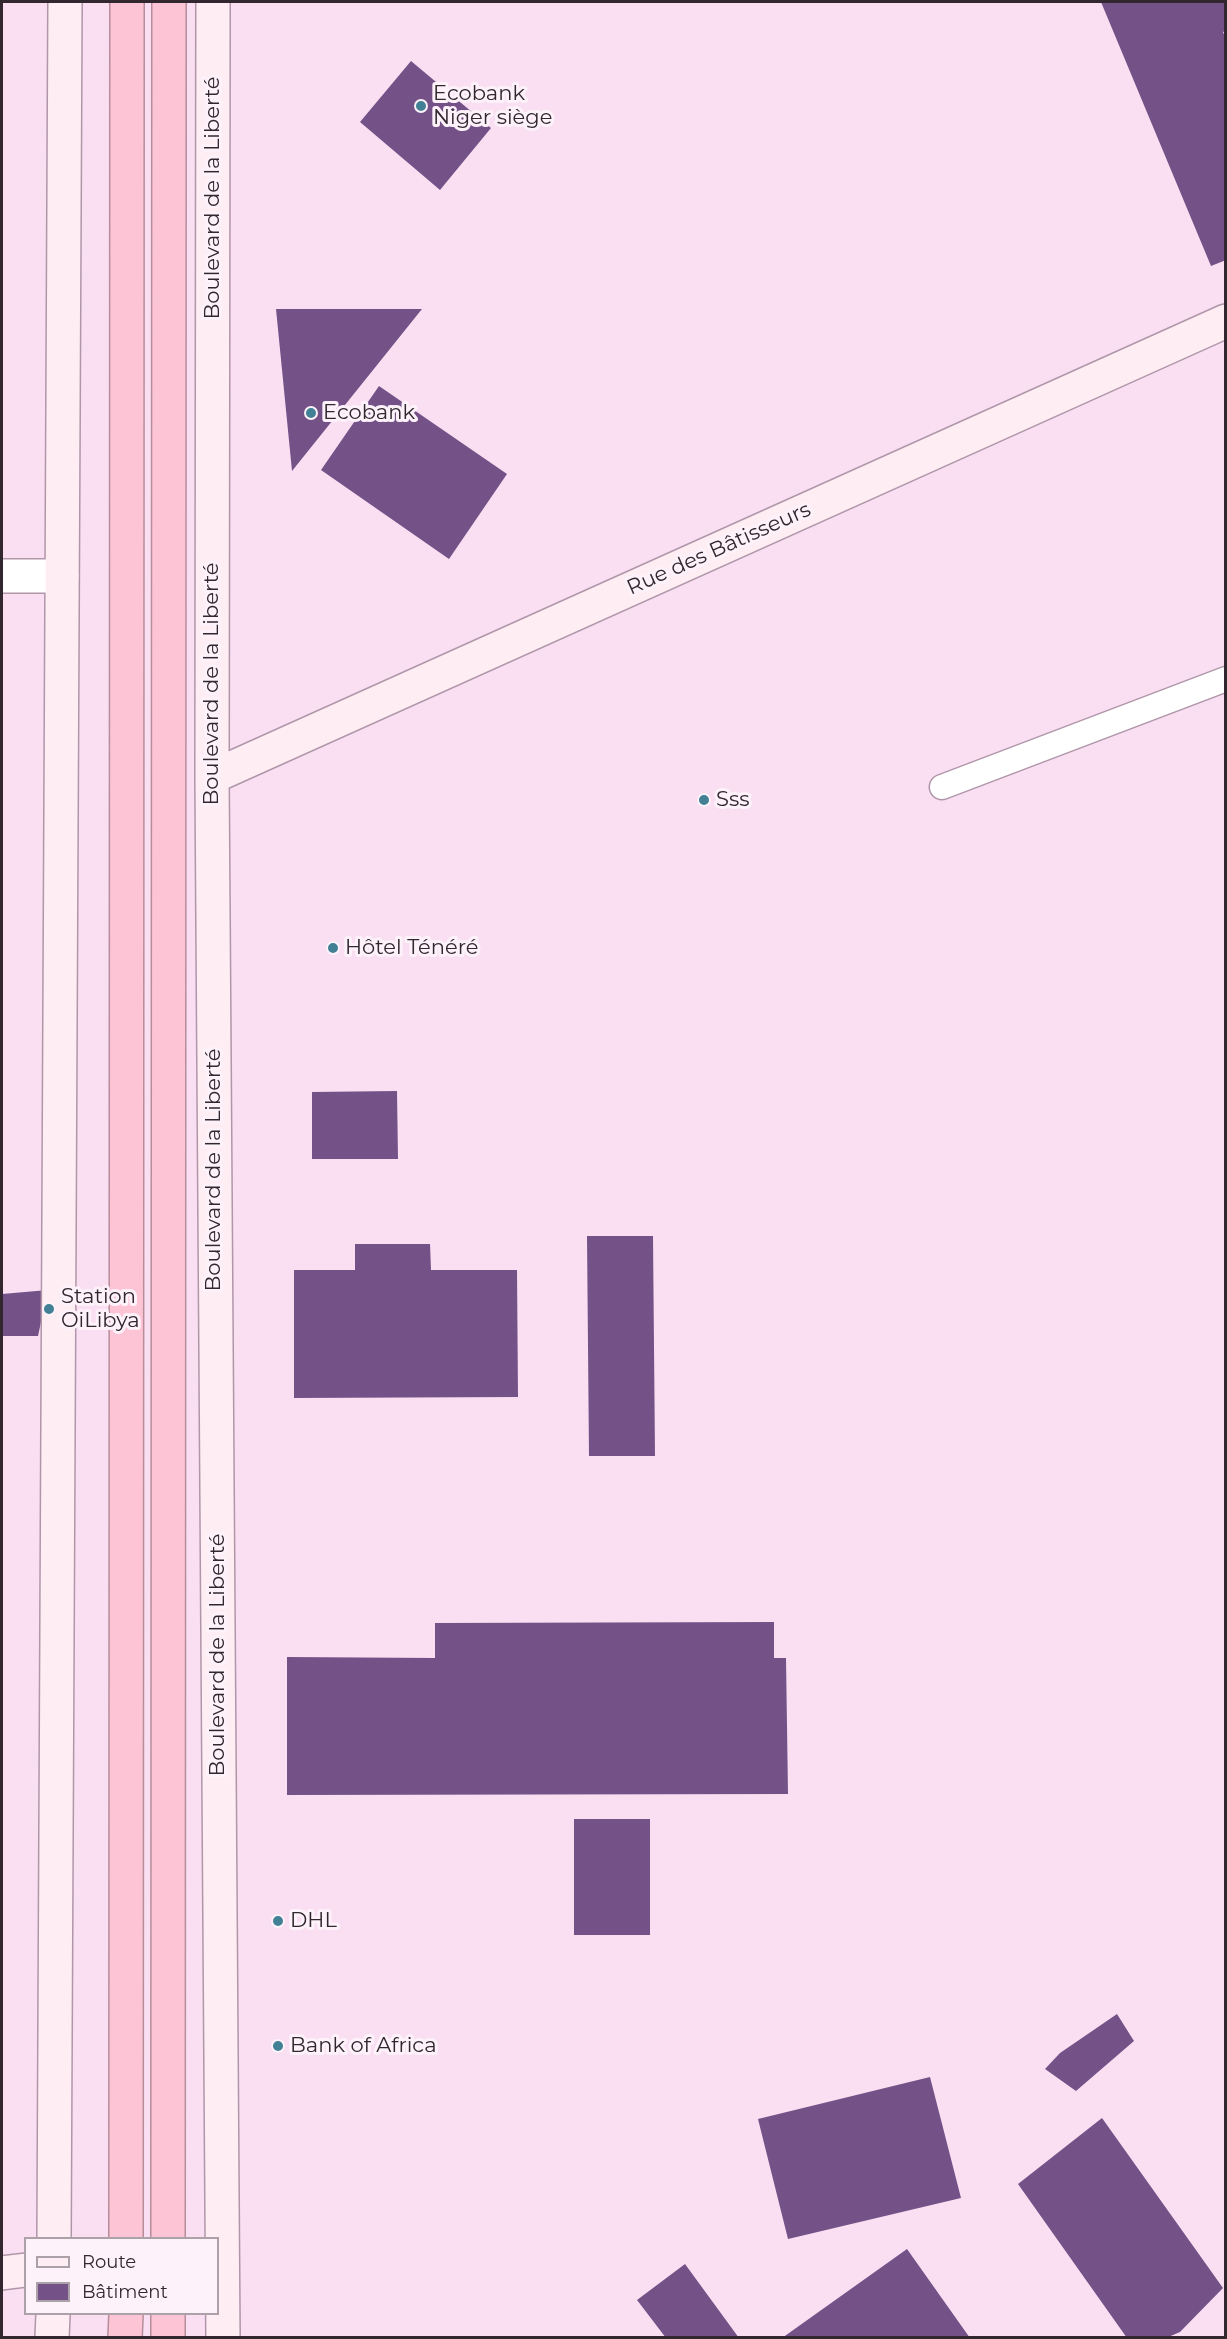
<!DOCTYPE html>
<html>
<head>
<meta charset="utf-8">
<style>
	body { margin:0 }
	#map { position:relative; width:1227px; height:2339px; overflow:hidden; background:#fadff3; font-family:Montserrat,sans-serif }
	canvas { display:block }
	.frame { position:absolute; inset:0; border:3px solid #32272f; pointer-events:none }
	.legend { position:absolute; left:24px; top:2237px; width:195px; height:78px; box-sizing:border-box; background:#fdf2fa; border:2px solid #aca1a9; margin:0; padding:8px 10px; list-style:none; font-size:18px; color:#32272f }
	.legend li { display:flex; align-items:center; gap:12px; height:30px }
	.legend b { width:30px; border:2px solid #aca1a9 }
</style>
</head>
<body>
<div id="map">
<canvas width="1227" height="2339"></canvas>
<div class="frame"></div>
<ul class="legend">
<li><b style="height:8px;background:#feedf2"></b>Route</li>
<li><b style="height:16px;background:#745187"></b>Bâtiment</li>
</ul>
</div>
<script>
const ctx = document.querySelector('canvas').getContext('2d');
ctx.lineJoin = 'round';
function fill(path, color) { ctx.fillStyle = color; ctx.fill(path, 'evenodd'); }
const shape = rows => new Path2D(rows.map(r => 'M' + r).join(''));
function stroke(path, color, width, dash) { ctx.strokeStyle = color; ctx.lineWidth = width; ctx.lineCap = dash ? 'butt' : 'round'; ctx.setLineDash(dash || []); ctx.stroke(path); }
function write(font, color, halo, rows, align = 'center') {
  ctx.font = font + ' Montserrat,sans-serif'; ctx.lineWidth = 6; ctx.setLineDash([]); ctx.textBaseline = 'middle'; ctx.strokeStyle = halo; ctx.fillStyle = color; for (const [text, x, y, turn = 0] of rows) {
    ctx.save(); ctx.translate(x, y); ctx.rotate((+turn || 0) * Math.PI / 180); ctx.textAlign = isNaN(turn) ? turn : align; if (halo) ctx.strokeText(text, 0, 0); ctx.fillText(text, 0, 0); ctx.restore();
  }
}
fill(shape([
	[1101,2,1226,2,1226,31,1223,32,1226,39,1226,260,1211,266],
	[411,61,491,128,440,190,360,122],
	[276,309,422,309,292,471],
	[379,386,507,474,449,559,321,470],
	[397,1091,398,1159,312,1159,312,1092],
	[587,1236,653,1236,655,1456,589,1456],
	[355,1244,430,1244,431,1270,517,1270,518,1397,294,1398,294,1270,355,1270],
	[48,1290,38,1336,2,1336,2,1294],
	[774,1622,774,1658,786,1658,788,1794,287,1795,287,1657,435,1658,435,1623],
	[574,1819,650,1819,650,1935,574,1935],
	[1117,2014,1134,2041,1076,2091,1045,2069,1060,2053],
	[930,2077,961,2198,788,2239,758,2119],
	[1102,2118,1223,2288,1180,2332,1166,2338,1127,2338,1018,2184],
	[907,2249,970,2338,782,2338],
	[685,2264,739,2338,666,2338,637,2300]
]), '#745187');
const lane = shape([
	[942,787,1226,679]
]);
const street = shape([
	[2,576,62,576]
]);
const secondary = shape([
	[213,2,212,777,223,2338],
	[212,777,1226,321],
	[54,2238,65,2],
	[2,2273,26,2270],
	[52,2338,53,2314]
]);
const highway = shape([
	[126,2238,127,2],
	[168,2238,169,2],
	[168,2314,168,2338],
	[125,2338,126,2314]
]);
stroke(lane, '#b096a9', 27);
stroke(street, '#b096a9', 36);
stroke(secondary, '#b096a9', 36);
stroke(highway, '#b68d9b', 36);
stroke(lane, '#fff', 24);
stroke(street, '#fff', 33);
stroke(secondary, '#feedf2', 33);
stroke(highway, '#fdc4d5', 33);
for (const [x, y, r, color] of [
	[421,106,6,"#418095"],
	[311,413,6,"#418095"],
	[704,800,6,"#418095"],
	[333,948,6,"#418095"],
	[49,1309,6,"#418095"],
	[278,1921,6,"#418095"],
	[278,2046,6,"#418095"]
]) { const dot = new Path2D(); dot.arc(x, y, r, 0, 2 * Math.PI); ctx.fillStyle = color; ctx.fill(dot); stroke(dot, '#fdf2fa', 2); }
write('21px', '#32272f', '#fdf2fa', [
	["Ecobank",433,94],
	["Niger siège",433,118],
	["Ecobank",323,413],
	["Sss",716,800],
	["Hôtel Ténéré",345,948],
	["Station",61,1297],
	["OiLibya",61,1321],
	["DHL",290,1921],
	["Bank of Africa",290,2046]
], 'left');
write('21px', '#32272f', '#fdf2fa', [
	["Boulevard de la Liberté",213,198,-90],
	["Rue des Bâtisseurs",719,549,-24],
	["Boulevard de la Liberté",212,684,-90],
	["Boulevard de la Liberté",214,1170,-90],
	["Boulevard de la Liberté",218,1655,-90]
]);
</script>
</body>
</html>
